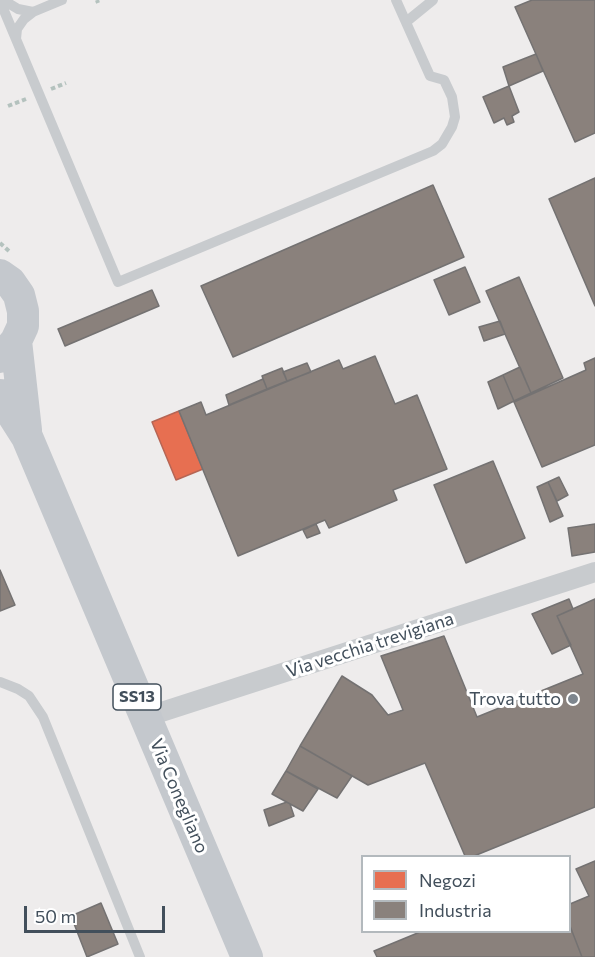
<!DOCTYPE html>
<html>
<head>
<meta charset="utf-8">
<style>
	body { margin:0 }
	#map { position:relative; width:595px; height:957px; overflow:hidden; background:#eeecec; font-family:Commissioner,sans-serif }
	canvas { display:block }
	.legend { position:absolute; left:361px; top:855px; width:210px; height:78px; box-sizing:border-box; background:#fff; border:2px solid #b3b9bd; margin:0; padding:8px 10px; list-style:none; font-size:18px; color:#424f5b }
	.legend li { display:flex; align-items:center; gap:12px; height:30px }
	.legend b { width:30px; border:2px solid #b3b9bd }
	.scale { position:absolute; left:24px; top:906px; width:141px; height:27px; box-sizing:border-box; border:3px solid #424f5b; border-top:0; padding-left:8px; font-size:18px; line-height:21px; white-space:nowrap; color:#424f5b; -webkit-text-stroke:4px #fff; paint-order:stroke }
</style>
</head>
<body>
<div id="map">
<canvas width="595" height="957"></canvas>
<ul class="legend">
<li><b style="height:16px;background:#e76f51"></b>Negozi</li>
<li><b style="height:16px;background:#8a817c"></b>Industria</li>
</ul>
<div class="scale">50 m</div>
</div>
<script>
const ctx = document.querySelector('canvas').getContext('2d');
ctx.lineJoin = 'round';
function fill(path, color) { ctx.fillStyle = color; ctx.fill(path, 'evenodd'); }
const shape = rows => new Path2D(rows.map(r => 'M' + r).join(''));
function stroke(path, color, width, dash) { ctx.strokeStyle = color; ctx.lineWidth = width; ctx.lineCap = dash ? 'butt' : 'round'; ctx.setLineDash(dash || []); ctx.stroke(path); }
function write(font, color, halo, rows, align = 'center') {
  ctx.font = font + ' Commissioner,sans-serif'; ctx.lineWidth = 6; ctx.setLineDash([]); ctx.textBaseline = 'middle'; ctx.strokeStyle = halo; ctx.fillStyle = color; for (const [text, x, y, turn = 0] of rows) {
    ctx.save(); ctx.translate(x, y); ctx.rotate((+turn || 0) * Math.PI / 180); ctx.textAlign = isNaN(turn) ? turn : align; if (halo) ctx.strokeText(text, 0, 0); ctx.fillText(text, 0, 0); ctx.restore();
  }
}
const shops = shape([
	[179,411,203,469,176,480,152,422,179,411]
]);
fill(shops, '#e76f51');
stroke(shops, '#b66554', 1.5);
const industry = shape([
	[532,0,595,0,595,133,575,142,515,7,532,0],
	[536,54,543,71,509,86,503,67,536,54],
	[509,86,519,112,512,116,514,122,507,125,504,118,494,123,483,97,509,86],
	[595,178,595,306,549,199,595,178],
	[433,185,464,257,233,357,201,286,433,185],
	[465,267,480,302,449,315,434,280,465,267],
	[519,277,563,378,531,393,486,291,519,277],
	[152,290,159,306,65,346,58,329,152,290],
	[500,321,505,334,484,341,479,327,500,321],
	[375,356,395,404,417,395,447,469,393,490,397,500,329,528,325,520,238,556,179,411,201,402,206,415,339,360,343,369,375,356],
	[595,358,595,445,542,467,514,402,586,370,584,363,595,358],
	[307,363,311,372,287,381,283,372,307,363],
	[520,367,531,393,514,401,503,375,520,367],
	[282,368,287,381,267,389,262,376,282,368],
	[503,375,514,401,498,409,488,382,503,375],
	[263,379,267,389,229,405,226,395,263,379],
	[493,461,525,538,466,563,434,485,493,461],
	[559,477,568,495,557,501,548,482,559,477],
	[548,482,563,516,550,522,537,487,548,482],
	[316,524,320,533,307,538,303,530,316,524],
	[595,524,595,552,572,556,568,528,595,524],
	[0,570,15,605,0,611,0,570],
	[569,599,573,609,557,616,571,645,552,654,532,614,569,599],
	[595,599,595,807,474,856,465,856,425,763,368,785,300,746,342,676,372,695,388,715,403,710,381,656,444,636,477,717,583,674,557,616,595,599],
	[300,746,352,776,337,798,286,771,300,746],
	[286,771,318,789,303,811,272,794,286,771],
	[287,802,290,804,294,816,269,826,264,810,287,802],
	[595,861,595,957,582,957,570,926,570,904,589,896,576,869,595,861],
	[101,903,118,944,87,957,71,916,101,903],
	[570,926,582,957,377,957,374,951,420,932,570,932,570,926]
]);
fill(industry, '#8a817c');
stroke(industry, '#747272', 1.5);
stroke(shape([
	[97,0,98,3],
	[51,89,66,83],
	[8,106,26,99],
	[0,243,10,252]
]), '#b4c2be', 4, [4.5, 3]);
stroke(shape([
	[3,0,18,9,33,12],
	[0,1,118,282,433,151,442,144,452,127,455,117,452,97,444,80,430,76,396,0],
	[406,22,433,0],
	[16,39,17,29,24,19,33,12,62,0],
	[0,682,18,689,29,696,43,717,140,957]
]), '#c8cbce', 10);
stroke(shape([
	[146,717,595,572]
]), '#c8cbce', 20);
stroke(shape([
	[0,275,10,282,19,295,23,311,23,326,16,341,6,353,0,357],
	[16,341,26,430],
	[0,395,27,437,247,957]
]), '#c4c8cd', 32);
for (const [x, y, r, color] of [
	[573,699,6,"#7e868e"]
]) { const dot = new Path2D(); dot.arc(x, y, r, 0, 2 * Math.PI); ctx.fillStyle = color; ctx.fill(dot); stroke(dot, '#fff', 2); }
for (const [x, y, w] of [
	[137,697,48]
]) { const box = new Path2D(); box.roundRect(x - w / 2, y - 13, w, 26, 4.5); ctx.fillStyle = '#fff'; ctx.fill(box); stroke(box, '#424f5b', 1.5); }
write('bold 16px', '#424f5b', null, [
	["SS13",137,697]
]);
write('18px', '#424f5b', '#fff', [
	["Via vecchia trevigiana",370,645,-18],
	["Via Conegliano",179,796,67]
]);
write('18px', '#424f5b', '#fff', [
	["Trova tutto",561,699]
], 'right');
</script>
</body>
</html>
